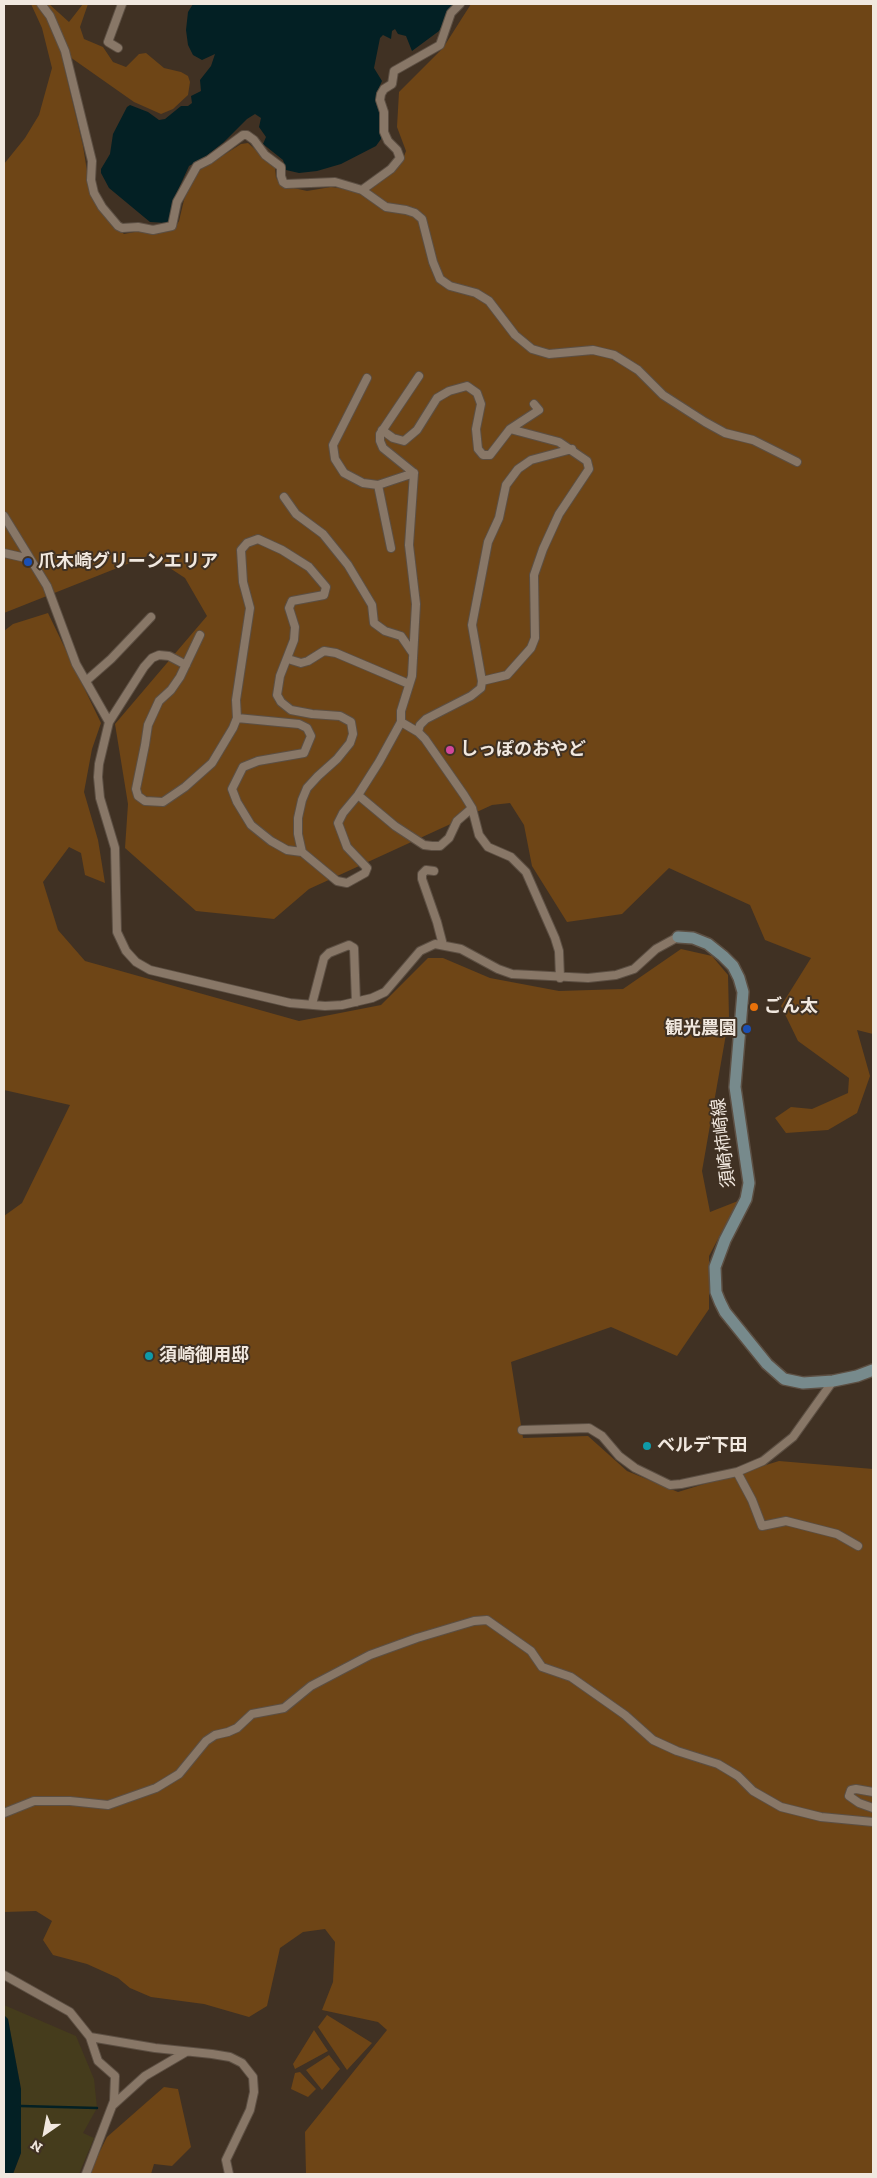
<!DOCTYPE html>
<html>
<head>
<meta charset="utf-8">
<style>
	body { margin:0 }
	#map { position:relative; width:877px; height:2178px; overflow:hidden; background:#403123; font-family:"Zilla Slab",serif }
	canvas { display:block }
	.frame { position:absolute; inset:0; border:5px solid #f1e8df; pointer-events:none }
	.north { position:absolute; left:20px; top:2108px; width:50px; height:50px; -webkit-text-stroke:4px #403123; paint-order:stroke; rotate:213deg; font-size:14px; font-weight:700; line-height:20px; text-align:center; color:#f1e8df }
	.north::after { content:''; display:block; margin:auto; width:18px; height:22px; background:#f1e8df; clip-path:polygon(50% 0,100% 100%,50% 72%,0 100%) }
</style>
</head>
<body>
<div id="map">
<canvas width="877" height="2178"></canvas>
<div class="frame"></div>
<div class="north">N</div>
</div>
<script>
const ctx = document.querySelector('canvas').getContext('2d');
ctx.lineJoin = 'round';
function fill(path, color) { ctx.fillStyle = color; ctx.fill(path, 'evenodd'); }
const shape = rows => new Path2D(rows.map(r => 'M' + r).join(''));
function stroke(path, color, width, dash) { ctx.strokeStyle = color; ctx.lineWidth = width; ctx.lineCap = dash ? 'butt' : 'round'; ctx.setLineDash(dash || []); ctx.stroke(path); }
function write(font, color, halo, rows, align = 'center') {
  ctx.font = font + ' "Zilla Slab","Noto Sans JP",serif'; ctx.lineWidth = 4; ctx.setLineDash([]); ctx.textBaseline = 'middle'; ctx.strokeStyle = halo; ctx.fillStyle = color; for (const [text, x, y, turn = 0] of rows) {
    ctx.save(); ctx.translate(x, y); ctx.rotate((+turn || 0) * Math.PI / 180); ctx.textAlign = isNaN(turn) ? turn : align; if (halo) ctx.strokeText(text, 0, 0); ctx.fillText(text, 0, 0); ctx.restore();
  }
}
fill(shape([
	[31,4,49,4,69,22,83,4,88,4,80,27,84,39,103,47,113,62,126,67,139,54,146,53,164,68,181,72,188,76,190,82,188,95,173,109,161,114,134,102,70,57,66,57,63,62,83,146,90,190,94,200,111,223,124,234,140,231,158,233,175,228,179,221,184,200,193,179,200,170,241,144,248,143,275,168,276,178,285,186,307,191,331,187,367,192,401,164,406,151,397,127,399,92,443,48,471,4,873,4,873,1034,857,1030,870,1076,857,1113,828,1130,786,1133,775,1118,791,1107,812,1109,848,1093,849,1078,798,1041,781,1006,811,958,765,940,750,905,669,868,622,914,567,922,532,866,524,825,510,803,492,805,309,889,274,919,196,911,125,848,128,804,115,724,207,616,185,578,150,555,4,613,4,164,25,138,39,115,52,68,42,28],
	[48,613,101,723,92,749,84,792,98,840,105,883,85,875,81,853,69,847,43,882,58,930,85,961,299,1021,381,1005,428,958,443,958,490,978,559,991,623,989,681,949,712,956,728,975,729,1017,702,1171,710,1212,738,1201,709,1256,709,1309,677,1356,611,1327,511,1362,523,1438,588,1436,627,1471,678,1492,779,1461,873,1469,873,2174,306,2174,305,2132,387,2030,378,2022,322,2010,333,1982,335,1942,325,1929,303,1932,280,1948,267,2006,249,2017,204,2004,151,1997,130,1988,118,1978,87,1964,53,1955,43,1940,52,1921,36,1911,4,1912,4,1216,22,1203,70,1105,4,1090,4,631,13,624],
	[327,2015,372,2043,347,2070,318,2027],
	[314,2030,328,2051,295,2069,293,2064],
	[329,2055,340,2069,322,2090,306,2070],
	[300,2072,316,2089,308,2097,291,2089,295,2073],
	[164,2087,178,2089,191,2147,172,2166,154,2164,151,2174,117,2173,92,2174,90,2171,107,2137]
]), '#6e4516');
fill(shape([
	[4,2005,76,2036,94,2079,97,2108,83,2133,94,2138,79,2174,13,2174,21,2153,21,2089,8,2019,4,2015]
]), '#453c1c');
fill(shape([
	[193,4,454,4,439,31,412,51,406,36,398,34,395,29,392,31,391,39,383,35,380,38,374,68,382,81,376,94,380,110,381,139,376,146,341,164,317,171,299,173,286,170,283,160,263,144,266,137,259,127,261,118,255,114,247,119,224,142,205,157,189,166,172,203,170,220,167,223,150,222,109,188,101,173,101,169,110,154,113,134,127,107,130,105,148,112,159,120,165,119,181,106,188,106,192,103,191,96,201,91,200,80,211,66,215,54,202,60,193,55,188,45,186,30,188,12],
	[4,2015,8,2019,21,2089,21,2153,13,2174,4,2174]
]), '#032024');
stroke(shape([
	[21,2106,97,2108]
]), '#032024', 2.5);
const street = shape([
	[41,4,50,16,65,51,92,161,91,180,94,193,102,207,118,226,122,228,138,227,153,230,172,226,177,202,197,166,209,160,243,135,247,135,254,140,265,155,281,167,281,176,283,182,286,184,335,182,362,190,386,207,406,210,415,213,422,219,433,262,440,279,450,286,476,293,489,301,515,335,532,349,549,354,593,350,614,355,638,370,663,395,705,422,725,433,753,440,797,462],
	[118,48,108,42,122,4],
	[362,190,391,169,400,158,397,150,388,141,384,132,384,112,380,100,381,94,384,89,392,84,394,71,440,45,451,13,460,4],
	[367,378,333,445,335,459,344,473,363,483,378,485,414,473],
	[510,429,539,410,534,404],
	[382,430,393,438,404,441,417,430,437,398,449,391,467,386,477,393,481,404,476,429,478,449,483,455,490,455,510,429,559,442,587,461,589,469,559,514,543,549,534,575,535,638,531,648,507,675,482,681],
	[414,473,383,448,380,441,380,434,419,376],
	[378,485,391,548],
	[284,497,296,514,323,534,348,565,372,605,374,623,385,631,401,636,412,652],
	[4,516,47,586,76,664,109,722,99,764,98,777,100,798,115,848,117,932,126,951,136,962,150,970,290,1003,325,1006,342,1005,372,998,385,992,420,951,435,944,461,949,498,969,512,974,588,978,616,975,634,969,656,949,678,937],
	[4,553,30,559],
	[200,635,180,677,171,690,159,701,148,725,145,745,136,789,138,796,145,801,163,802,185,787,212,763,233,728,237,718,236,700,250,608,243,582,241,550,247,543,258,539,282,550,309,567,326,587,324,595,292,601,289,608,295,627,294,640,280,676,277,695,281,702,291,710,312,714,340,716,351,722,353,734,350,743,337,759,318,776,307,788,302,800,298,818,298,834,302,852],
	[288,659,301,663,308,661,324,651,336,653,409,684],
	[86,681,111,659,151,617],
	[237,718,299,724,307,728,311,736,304,753,258,761,243,767,232,789,237,802,251,825,271,841,287,850,302,852,337,881,347,883,365,873,367,868,347,847,338,823,343,813,358,795,379,762,401,722,401,711,412,676,416,604,409,545,414,473],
	[109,722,144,667,152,658,159,655,169,656,186,665],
	[401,722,418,732,425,739,464,795,472,808,479,835,488,847,511,857,526,872,555,938,559,951,560,978],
	[418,732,420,725,426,719,471,696,481,688,482,681,472,625,488,542,499,518,506,485,518,469,531,460,572,449],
	[358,795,395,826,424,845,432,846,440,846,449,838,457,821,472,808],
	[434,871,426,870,422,874,422,879,437,922,443,945],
	[312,1004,324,958,329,953,349,945,354,948,356,1002],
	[522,1430,589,1428,602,1436,619,1456,635,1468,670,1485,681,1484,737,1472,763,1461,793,1437,833,1381],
	[737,1472,752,1500,762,1526,786,1521,837,1534,858,1546],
	[873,1792,856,1789,851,1790,849,1796,859,1803,873,1808],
	[4,1813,34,1801,70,1801,108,1805,156,1788,179,1774,206,1741,215,1735,228,1732,237,1728,252,1714,284,1708,311,1686,370,1655,417,1638,474,1621,487,1620,531,1651,542,1667,571,1677,625,1715,653,1740,677,1751,718,1764,738,1776,753,1791,781,1807,821,1817,873,1822],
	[4,1975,70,2012,90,2037,98,2061,115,2076,114,2101,86,2174],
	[90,2037,155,2048,212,2054,230,2057,242,2063,253,2077,254,2092,250,2110,226,2160,229,2174],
	[113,2105,145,2076,186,2052]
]);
const secondary = shape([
	[678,937,693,938,708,944,723,956,733,966,739,978,743,992,735,1087,749,1183,746,1199,725,1240,715,1267,716,1292,720,1302,725,1312,767,1364,784,1379,803,1383,833,1381,857,1376,873,1370]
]);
stroke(street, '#5c4f43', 10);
stroke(secondary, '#5c4f43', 14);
stroke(street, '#887767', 8);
stroke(secondary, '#778a8c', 11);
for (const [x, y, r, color] of [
	[28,562,5,"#1a4fb4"],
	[450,750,5,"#d1479c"],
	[754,1007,5,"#e8710a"],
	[747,1029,5,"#1a4fb4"],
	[149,1356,5,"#0f9aa8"],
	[647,1446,5,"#0f9aa8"]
]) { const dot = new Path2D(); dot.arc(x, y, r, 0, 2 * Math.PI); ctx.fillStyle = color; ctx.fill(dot); stroke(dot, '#403123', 2); }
write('bold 18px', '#f1e8df', '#403123', [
	["爪木崎グリーンエリア",38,562],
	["しっぽのおやど",460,750],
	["ごん太",764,1007],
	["観光農園",737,1029,"right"],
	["須崎御用邸",159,1356],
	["ベルデ下田",657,1446]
], 'left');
write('18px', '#f1e8df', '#403123', [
	["須崎柿崎線",724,1143,-97]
]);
</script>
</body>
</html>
